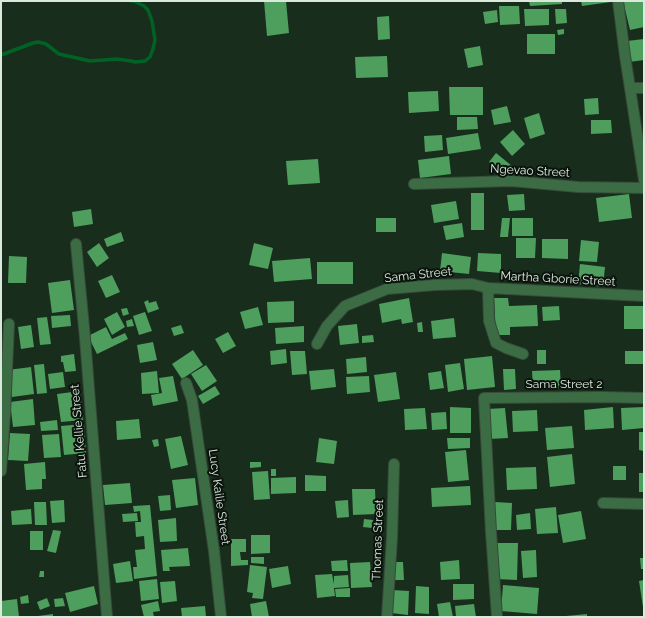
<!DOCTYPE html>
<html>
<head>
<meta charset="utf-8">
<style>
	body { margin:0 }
	#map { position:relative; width:645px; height:618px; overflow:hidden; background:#192d1c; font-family:Raleway,sans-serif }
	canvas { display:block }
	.frame { position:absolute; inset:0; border:2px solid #dbe8dc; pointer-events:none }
</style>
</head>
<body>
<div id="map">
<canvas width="645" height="618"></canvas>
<div class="frame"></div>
</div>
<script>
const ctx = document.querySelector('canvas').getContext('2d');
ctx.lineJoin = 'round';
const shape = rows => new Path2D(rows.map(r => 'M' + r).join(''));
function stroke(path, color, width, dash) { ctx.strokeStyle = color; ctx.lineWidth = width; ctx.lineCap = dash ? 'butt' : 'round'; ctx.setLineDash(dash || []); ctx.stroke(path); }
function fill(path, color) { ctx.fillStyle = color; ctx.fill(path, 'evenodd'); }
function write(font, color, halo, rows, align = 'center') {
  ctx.font = font + ' Raleway,sans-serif'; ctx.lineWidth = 4; ctx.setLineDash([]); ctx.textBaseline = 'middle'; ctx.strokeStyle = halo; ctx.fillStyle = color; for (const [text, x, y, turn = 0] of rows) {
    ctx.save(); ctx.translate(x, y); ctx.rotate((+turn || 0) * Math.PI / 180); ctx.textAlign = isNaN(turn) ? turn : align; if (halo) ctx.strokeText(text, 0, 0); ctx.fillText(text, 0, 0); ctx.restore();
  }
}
stroke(shape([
	[1,55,33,43,38,42,46,44,59,54,90,61,117,59,131,61,135,62,145,61,150,57,153,49,155,40,152,21,148,10,144,6,134,1,131,1]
]), '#006224', 3.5);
fill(shape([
	[264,1,286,1,289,33,267,36],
	[529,1,562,1,562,4,530,6],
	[581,1,611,1,611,2,582,6],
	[623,1,644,1,644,27,630,30],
	[499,6,519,6,520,24,500,25],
	[524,9,549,9,549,25,525,26],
	[555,9,566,9,567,23,556,24],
	[497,10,498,22,485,24,483,12],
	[389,16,390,39,378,40,377,17],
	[564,29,564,34,558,35,557,30],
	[527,34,555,34,555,54,527,54],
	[644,39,644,60,629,62,627,41],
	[480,46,483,65,468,68,464,49],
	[387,56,388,77,356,78,355,57],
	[449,87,483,87,483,115,450,115],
	[438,91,439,111,409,113,408,92],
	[598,98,599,114,585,115,584,99],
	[507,106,511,122,494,125,491,110],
	[539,113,545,134,530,139,524,118],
	[457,117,477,117,478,129,457,130],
	[591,120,611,120,612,133,591,134],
	[513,130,525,144,512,156,500,142],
	[478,133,481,149,448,154,446,138],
	[442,135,443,150,425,152,424,136],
	[496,153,512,166,505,175,489,162],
	[449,156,451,174,420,178,418,160],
	[318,159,320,183,288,185,286,161],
	[471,193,484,193,484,230,471,230],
	[524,194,525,210,509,211,507,195],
	[629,194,632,218,599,222,596,198],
	[456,201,459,219,434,223,431,205],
	[91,209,93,224,74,227,72,212],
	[376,218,396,218,396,232,376,232],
	[502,218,510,218,508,237,500,237],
	[512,218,533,218,533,236,512,236],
	[462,223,464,237,446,240,443,226],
	[121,232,124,241,107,247,104,239],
	[516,238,536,238,535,258,516,258],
	[542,239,568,239,568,259,542,258],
	[581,240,599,242,597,262,579,261],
	[99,243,109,258,97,267,87,252],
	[254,243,273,248,268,269,249,265],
	[442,253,471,257,469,274,440,271],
	[478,253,501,254,501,273,477,271],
	[9,256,27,257,26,283,8,283],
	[310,258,312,279,274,282,272,261],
	[317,262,353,262,353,284,317,284],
	[580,264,605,267,603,287,578,284],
	[112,275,120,292,106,298,98,281],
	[70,280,74,310,52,313,48,283],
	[409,298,413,322,402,324,401,319,382,323,379,304],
	[494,298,508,298,509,306,537,305,538,326,510,327,510,335,496,335],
	[148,300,149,303,156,301,159,309,148,313,144,302],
	[294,301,294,322,268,323,267,302],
	[559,306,560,320,543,321,542,307],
	[624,306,643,306,643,329,624,329],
	[258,307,263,325,245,329,240,312],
	[127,308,129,314,123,316,121,309],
	[117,312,125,327,112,335,104,319],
	[145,312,152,331,139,335,133,316],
	[70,315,71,326,52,328,51,316],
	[47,317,51,344,40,345,37,318],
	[454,318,456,337,433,339,431,321],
	[132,319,134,326,127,327,126,321],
	[422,322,423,332,418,332,417,323],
	[357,324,359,343,340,345,338,326],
	[31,325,34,347,21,349,18,327],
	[181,325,184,333,174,336,171,328],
	[304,326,304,342,276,344,275,328],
	[106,327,112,339,125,333,128,339,97,354,88,336],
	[228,332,236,346,223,353,215,339],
	[373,335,374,342,362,343,362,336],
	[153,342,157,360,140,363,137,345],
	[286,349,287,363,271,365,270,351],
	[193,350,203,365,182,379,172,364],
	[537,350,546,350,546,364,537,364],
	[290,351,305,351,307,374,292,375],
	[625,351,644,351,644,364,625,364],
	[74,354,76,371,65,372,63,362,61,362,61,356],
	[492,356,495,387,467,390,464,359],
	[366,357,367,372,347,374,346,359],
	[460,363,464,389,448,392,445,365],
	[44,364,47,393,37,394,34,365],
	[206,365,217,381,202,391,191,374],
	[31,367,34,394,12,397,8,370],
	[334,369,336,387,311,390,309,371],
	[503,369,515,369,516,389,504,390],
	[560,370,561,388,533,389,532,371],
	[157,371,159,393,142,394,141,373],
	[441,371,444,388,430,390,428,373],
	[63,372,65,387,50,389,48,374],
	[396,372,400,399,378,402,374,375],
	[173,376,178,401,153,406,151,395,162,393,159,378],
	[369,376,370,392,347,394,346,377],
	[215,386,220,394,203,404,198,396],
	[80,391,83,420,61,422,57,394],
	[33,399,35,425,13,427,10,402],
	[450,407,471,408,471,433,450,433],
	[613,407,614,428,585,430,584,410],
	[644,407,644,428,622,430,621,408],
	[425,408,427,429,405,430,404,409],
	[505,408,508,438,489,439,487,409],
	[537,410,538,431,513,432,512,411],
	[446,412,447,429,432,430,431,413],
	[139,419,141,438,117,440,116,421],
	[57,420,58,430,41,431,40,422],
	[84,424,86,453,64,455,61,426],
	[572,426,574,448,547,450,545,428],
	[639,432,644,432,644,451,639,450],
	[10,433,30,434,28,461,8,460],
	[59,434,61,457,44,458,42,435],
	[181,436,188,465,171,469,165,439],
	[319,438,337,441,334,464,316,462],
	[447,438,470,438,470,448,448,449],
	[158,439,159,446,154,447,152,440],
	[466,450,469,480,448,482,445,452],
	[572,454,575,484,550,487,547,457],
	[45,462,46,479,42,479,42,489,26,490,24,464],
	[250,462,261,462,261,467,250,468],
	[613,466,626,466,626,480,613,480],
	[536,467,537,489,507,490,506,468],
	[271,469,276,469,276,476,271,476],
	[268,471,270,499,254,500,252,472],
	[639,473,644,473,644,492,639,492],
	[305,475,326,476,326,491,305,491],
	[296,477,296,493,271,494,271,478],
	[195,478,198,505,176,508,172,480],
	[130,483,132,503,105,505,103,485],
	[470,486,471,505,432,507,431,488],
	[352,489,375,489,376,514,353,515],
	[170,495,171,510,160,511,158,496],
	[64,500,65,522,52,523,50,501],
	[348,500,349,517,337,518,335,501],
	[34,502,46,502,47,525,35,525],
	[495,502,512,503,511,530,495,530],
	[150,505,157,576,134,579,133,567,137,567,135,550,145,549,144,536,136,537,135,522,141,522,140,511,134,512,133,506],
	[556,507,558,533,537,534,535,509],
	[31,509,32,524,12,525,11,511],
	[581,511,586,539,563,543,558,515],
	[137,513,138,521,123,522,122,514],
	[530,513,531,529,517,530,516,515],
	[176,518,177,541,160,542,158,520],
	[364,519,373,520,372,528,363,527],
	[53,530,61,531,56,553,47,551],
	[30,531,43,531,43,550,30,550],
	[251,535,270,535,270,553,251,554],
	[231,539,246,539,246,552,240,552,241,560,248,560,248,565,231,566],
	[497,543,518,543,517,580,496,579],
	[188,548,190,566,169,567,170,571,163,571,161,550],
	[536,550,537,577,523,578,521,551],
	[251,557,264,557,264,564,251,563],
	[640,558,644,558,644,569,641,569],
	[347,560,348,571,332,571,331,561],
	[459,560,460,579,441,580,440,562],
	[130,561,133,581,116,583,113,564],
	[370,562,372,587,351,588,350,563],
	[394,562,403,562,404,580,395,580],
	[250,565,267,567,263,599,252,598,253,593,247,592],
	[288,566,291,584,272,588,269,569],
	[40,571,44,571,44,577,39,577],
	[332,574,334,584,334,576,348,575,349,587,334,588,335,596,317,598,315,575],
	[157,579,159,599,141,601,139,581],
	[644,580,644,607,643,607,639,581],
	[175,581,177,601,162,603,160,582],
	[453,584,474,584,474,599,453,600],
	[503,585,539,588,537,614,501,611],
	[94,586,98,604,70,612,65,593],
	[416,586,429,587,429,614,415,613],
	[350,588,350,597,336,597,335,589],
	[392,590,409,591,408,615,391,613],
	[28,595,29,603,21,604,20,597],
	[47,598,50,606,40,610,37,602],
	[63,598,65,606,55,607,54,599],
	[17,599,19,617,1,617,1,601],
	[158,601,160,611,153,612,154,617,144,617,141,605],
	[266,601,269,617,252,617,250,604],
	[450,602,453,617,439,617,437,604],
	[474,604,476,617,456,617,455,606],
	[205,606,206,617,182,617,181,608],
	[53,614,53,617,38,617,38,616],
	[587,614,587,617,567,617,566,616]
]), '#4e9e5e');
const minor = shape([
	[618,1,625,56,630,88,644,180],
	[630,88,644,88],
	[414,184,511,181,578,187,644,188],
	[76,244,85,338,107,617],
	[488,288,489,321,496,343,506,348,523,354],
	[317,344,327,326,345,306,387,289,435,285,472,284,488,288,644,296],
	[186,383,192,400,214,551,221,617],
	[1,471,5,414,9,324],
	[603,503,644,504],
	[387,617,392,538,394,464],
	[497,617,491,532,484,398,602,397,644,398]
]);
stroke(minor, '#384b3b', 12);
stroke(minor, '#3c6c44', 10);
write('12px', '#dbe8dc', '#0a130c', [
	["Ngevao Street",530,171,3],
	["Sama Street",418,275,-6],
	["Martha Gborie Street",558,279,3],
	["Sama Street 2",564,384],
	["Fatu Kellie Street",79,431,-95],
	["Lucy Kailie Street",219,497,82],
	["Thomas Street",378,540,-88]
]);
</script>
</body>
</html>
